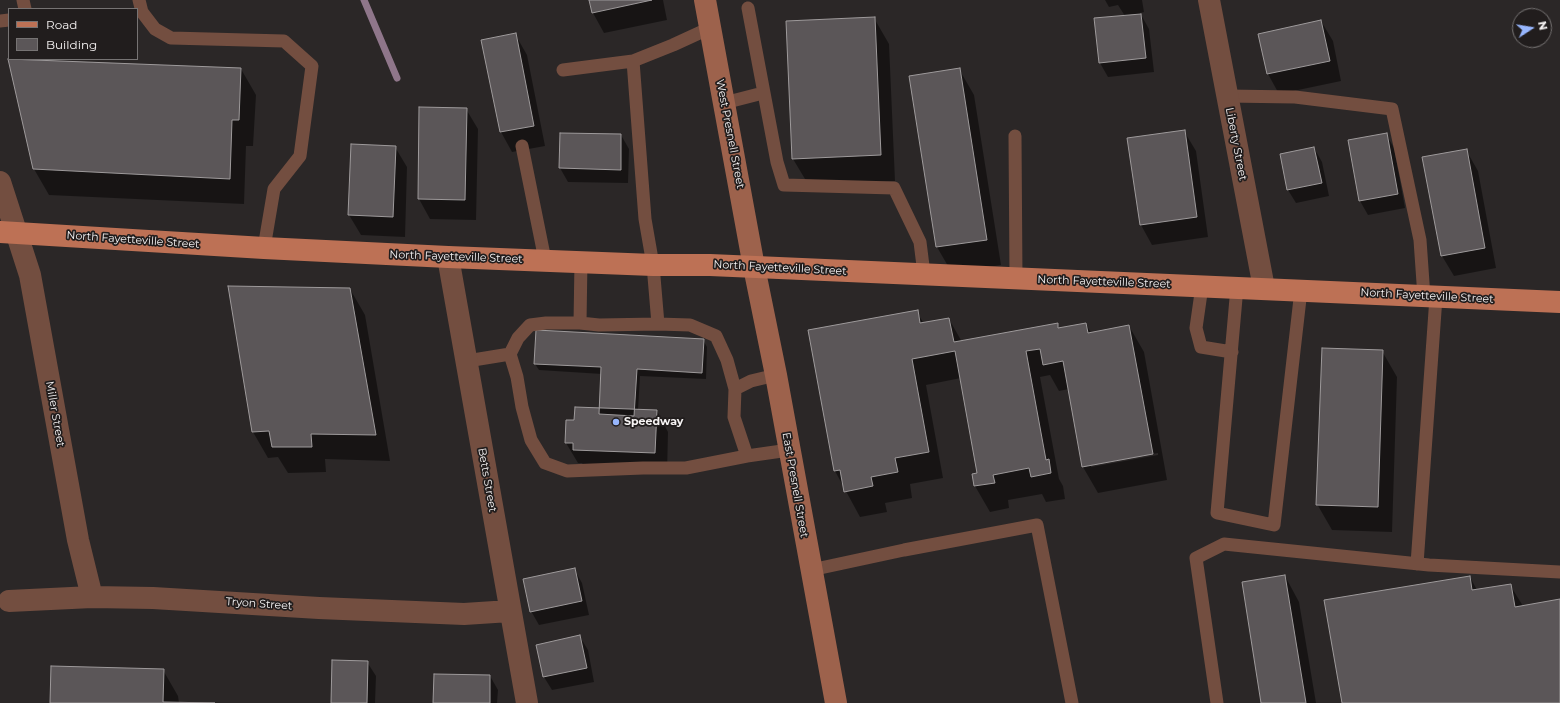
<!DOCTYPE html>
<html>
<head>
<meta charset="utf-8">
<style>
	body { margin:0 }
	#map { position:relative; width:1560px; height:703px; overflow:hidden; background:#2b2727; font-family:Montserrat,sans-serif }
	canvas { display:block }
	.legend { position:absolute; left:8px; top:8px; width:130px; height:52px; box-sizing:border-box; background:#211d1d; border:1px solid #767373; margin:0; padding:5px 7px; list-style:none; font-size:12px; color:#f6f3f3 }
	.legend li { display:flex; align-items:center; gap:8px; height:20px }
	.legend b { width:20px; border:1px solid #767373 }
	.north { position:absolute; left:1512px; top:8px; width:40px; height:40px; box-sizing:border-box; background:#211d1d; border:1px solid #767373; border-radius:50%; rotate:78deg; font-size:11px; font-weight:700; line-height:16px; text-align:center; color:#f6f3f3 }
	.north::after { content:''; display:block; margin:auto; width:14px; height:18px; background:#97b6fd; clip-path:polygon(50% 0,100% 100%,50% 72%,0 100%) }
</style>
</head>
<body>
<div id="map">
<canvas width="1560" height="703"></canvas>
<ul class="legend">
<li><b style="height:5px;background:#bd7155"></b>Road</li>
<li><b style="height:11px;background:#5b5658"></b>Building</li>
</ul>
<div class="north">N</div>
</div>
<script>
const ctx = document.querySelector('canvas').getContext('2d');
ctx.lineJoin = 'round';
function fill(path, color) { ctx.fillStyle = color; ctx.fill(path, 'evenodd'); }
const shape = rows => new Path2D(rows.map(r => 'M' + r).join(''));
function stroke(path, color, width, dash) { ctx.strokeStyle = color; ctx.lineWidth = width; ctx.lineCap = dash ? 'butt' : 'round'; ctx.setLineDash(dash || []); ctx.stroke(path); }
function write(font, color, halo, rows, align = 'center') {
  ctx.font = font + ' Montserrat,sans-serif'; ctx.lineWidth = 3.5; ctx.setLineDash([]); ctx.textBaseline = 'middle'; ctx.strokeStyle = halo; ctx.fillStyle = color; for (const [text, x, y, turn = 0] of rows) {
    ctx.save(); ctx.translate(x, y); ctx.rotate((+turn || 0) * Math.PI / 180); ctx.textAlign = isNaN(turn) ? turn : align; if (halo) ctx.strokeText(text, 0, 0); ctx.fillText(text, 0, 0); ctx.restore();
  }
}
fill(shape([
	[590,0,663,0,667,20,604,33,593,13],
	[1105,0,1142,0,1144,12,1140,13,1149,29,1154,72,1108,77,1100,63,1096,19,1125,16,1118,5,1109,7],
	[874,18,889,44,895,181,808,184,793,159],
	[1321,21,1333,41,1341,81,1279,94,1268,74,1259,34],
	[515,34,527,55,545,146,512,152,501,132,482,41],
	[241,69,256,95,253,146,246,146,244,204,49,195,34,169],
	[959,69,974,95,1001,265,952,273,937,247,911,77],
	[466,109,478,129,476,220,430,219,419,199],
	[1184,131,1196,151,1208,237,1152,245,1141,225],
	[560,134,621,135,629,149,628,183,568,182,560,168],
	[1386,134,1394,148,1405,208,1368,215,1360,201],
	[395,147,407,167,405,237,361,235,349,215],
	[1314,148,1322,162,1329,196,1296,203,1288,190],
	[1466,150,1478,171,1496,268,1454,276,1442,256],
	[350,289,365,315,390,461,325,459,326,472,288,473,278,457,268,458,253,432],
	[917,312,924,324,949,319,962,342,1057,324,1060,329,1086,324,1091,333,1129,326,1144,352,1167,480,1098,493,1083,467,1069,389,1059,391,1050,375,1040,377,1059,479,1063,486,1065,499,1046,502,1042,494,1008,500,1009,508,990,512,975,486,973,475,978,474,961,378,926,385,943,478,910,484,912,498,885,503,887,512,860,517,835,471],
	[1158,453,1158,455,1091,467,1091,465],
	[703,340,707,347,706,379,640,376,638,410,657,411,668,432,667,474,586,470,582,463,578,463,566,443,575,421,600,409,602,374,539,370,535,364],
	[1382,351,1397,377,1392,532,1332,530,1317,504],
	[574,569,582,583,589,615,539,625,531,611],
	[1285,576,1299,602,1316,703,1262,703],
	[1470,577,1477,590,1510,585,1523,606,1560,600,1560,703,1343,703],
	[580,637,588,650,594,682,552,690,544,677],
	[367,662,376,676,375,703,332,703],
	[163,670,178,696,179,703,51,703],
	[490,676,498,690,497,703,434,703]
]), '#0007');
stroke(shape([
	[364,0,397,78]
]), '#8f768a', 7);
const building = shape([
	[589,0,652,0,592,13,589,0],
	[1141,14,1146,58,1099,63,1094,18,1141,14],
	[875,17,881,155,792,159,786,21,875,17],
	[1321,20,1330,61,1267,74,1258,34,1321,20],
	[516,33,534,126,500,132,481,40,516,33],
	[8,59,241,68,239,120,232,120,230,179,33,169,8,59],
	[960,68,987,240,936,247,909,76,960,68],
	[419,107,467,108,465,200,418,199,419,107],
	[1185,130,1197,217,1140,225,1127,138,1185,130],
	[560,133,621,134,621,170,559,168,560,133],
	[1387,133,1398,194,1359,201,1348,140,1387,133],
	[351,144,396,146,393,217,348,215,351,144],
	[1314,147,1322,183,1287,190,1280,154,1314,147],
	[1467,149,1485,248,1441,256,1422,157,1467,149],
	[228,286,350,288,376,435,311,434,312,447,272,447,269,431,252,432,228,286],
	[918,310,920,323,949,318,954,342,1058,323,1058,328,1086,323,1088,333,1129,325,1153,454,1082,467,1063,361,1043,365,1040,349,1026,351,1046,460,1049,459,1051,473,1031,477,1029,468,993,475,995,483,974,486,972,474,977,473,955,351,912,359,929,452,895,458,898,472,871,477,873,486,844,492,840,470,834,471,808,330,918,310],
	[536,330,704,339,702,373,637,369,634,416,599,414,601,367,534,364,536,330],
	[1322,348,1383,350,1378,507,1316,505,1322,348],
	[575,407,657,410,655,453,573,450,573,443,565,443,566,420,574,420,575,407],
	[575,568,582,601,530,612,523,579,575,568],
	[1285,575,1306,703,1261,703,1242,582,1285,575],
	[1470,576,1472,590,1511,584,1515,607,1560,599,1560,703,1342,703,1324,600,1470,576],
	[580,635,587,668,543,677,536,645,580,635],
	[332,660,368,661,367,703,331,703,332,660],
	[51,666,164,669,163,702,215,703,50,703,51,666],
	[434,674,490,675,490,703,433,703,434,674]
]);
fill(building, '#5b5658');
stroke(building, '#9e9a9b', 1);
stroke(shape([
	[23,0,25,9],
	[139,0,142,12,155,29,171,38,284,41,312,66,300,156,274,189,264,248],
	[748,8,777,162,784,185,894,188,920,242,924,274],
	[0,21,9,20],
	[563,70,633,61],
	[1227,96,1295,97,1392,109,1420,240,1424,297],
	[724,103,763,93],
	[1015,136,1016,278],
	[522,146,545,260],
	[581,261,580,323,599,325,658,324,653,265,645,219,633,61,673,45,710,28],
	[1202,286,1196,328,1201,347,1232,352],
	[1237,287,1217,513,1274,525,1301,290],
	[658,324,690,325,716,336,727,360,735,389],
	[510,354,518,338,530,325,546,323,580,323],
	[467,361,510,354,517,377,522,407,531,440,545,463,567,471,643,468,686,468,747,456,789,450],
	[747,456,734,417,735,389,751,381,776,375],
	[1417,564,1436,297],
	[811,570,904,550,1037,525,1072,703],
	[1217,703,1196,558,1224,544,1429,565,1560,572]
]), '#734e40', 13);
stroke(shape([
	[1209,0,1264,288],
	[0,182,30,275,78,540,92,597],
	[448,257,527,703],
	[9,601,92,597,153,598,319,608,464,614,510,611]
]), '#734e40', 22);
stroke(shape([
	[705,0,754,267,776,375,836,703]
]), '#9d624c', 22);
stroke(shape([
	[0,232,264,248,448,257,653,265,710,265,1560,302]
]), '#bd7155', 22);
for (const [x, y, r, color] of [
	[616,422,4,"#97b6fd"]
]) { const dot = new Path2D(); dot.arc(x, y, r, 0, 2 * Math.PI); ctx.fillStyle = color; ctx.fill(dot); stroke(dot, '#211d1d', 1.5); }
write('11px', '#f6f3f3', '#211d1d', [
	["West Presnell Street",730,134,79],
	["Liberty Street",1236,144,79],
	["North Fayetteville Street",133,240,4],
	["North Fayetteville Street",456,257,2],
	["North Fayetteville Street",780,268,3],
	["North Fayetteville Street",1104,282,2],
	["North Fayetteville Street",1427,296,3],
	["Miller Street",55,414,80],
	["Betts Street",487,480,80],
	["East Presnell Street",795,485,80],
	["Tryon Street",259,604,4]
]);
write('bold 11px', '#f6f3f3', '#211d1d', [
	["Speedway",624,422]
], 'left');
</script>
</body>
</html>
